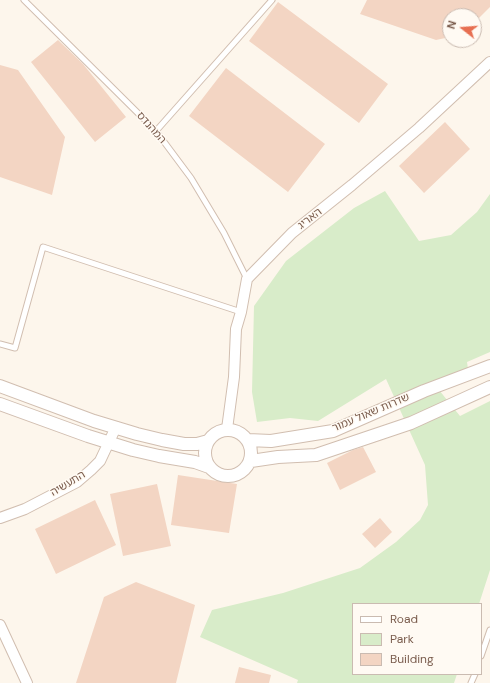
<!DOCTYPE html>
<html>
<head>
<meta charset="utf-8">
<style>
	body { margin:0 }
	#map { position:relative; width:490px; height:683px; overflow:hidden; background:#fdf6ec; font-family:"DM Sans",sans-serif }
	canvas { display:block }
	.legend { position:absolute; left:352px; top:603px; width:130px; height:72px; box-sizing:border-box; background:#fffaf3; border:1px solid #cabbb1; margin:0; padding:5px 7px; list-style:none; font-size:12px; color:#7a5c4d }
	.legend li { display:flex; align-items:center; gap:8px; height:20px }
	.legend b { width:20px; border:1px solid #cabbb1 }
	.north { position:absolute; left:442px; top:8px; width:40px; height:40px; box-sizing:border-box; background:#fffaf3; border:1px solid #cabbb1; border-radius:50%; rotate:287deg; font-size:11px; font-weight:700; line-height:16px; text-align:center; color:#7a5c4d }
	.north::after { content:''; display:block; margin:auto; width:14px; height:18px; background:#e76f51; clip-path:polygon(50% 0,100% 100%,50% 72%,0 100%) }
</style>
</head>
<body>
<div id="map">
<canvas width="490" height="683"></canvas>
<ul class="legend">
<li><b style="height:5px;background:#fff"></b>Road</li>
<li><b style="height:11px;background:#d8ecc9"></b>Park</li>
<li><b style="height:11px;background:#f3d5c3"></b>Building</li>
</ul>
<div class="north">N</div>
</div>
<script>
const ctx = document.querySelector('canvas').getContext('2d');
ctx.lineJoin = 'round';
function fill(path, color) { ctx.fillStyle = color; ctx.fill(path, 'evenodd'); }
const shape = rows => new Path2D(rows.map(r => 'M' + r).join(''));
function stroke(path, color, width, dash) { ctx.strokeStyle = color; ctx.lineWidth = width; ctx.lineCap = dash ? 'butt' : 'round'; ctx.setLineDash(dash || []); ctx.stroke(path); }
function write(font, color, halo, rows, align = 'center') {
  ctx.font = font + ' "DM Sans","Noto Sans Hebrew",sans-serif'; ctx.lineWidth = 3; ctx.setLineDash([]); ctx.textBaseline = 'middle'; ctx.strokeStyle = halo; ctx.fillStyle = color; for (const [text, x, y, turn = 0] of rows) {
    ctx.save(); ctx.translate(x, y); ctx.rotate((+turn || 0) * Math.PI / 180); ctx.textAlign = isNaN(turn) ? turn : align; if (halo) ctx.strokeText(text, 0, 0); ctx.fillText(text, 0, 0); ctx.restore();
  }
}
fill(shape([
	[385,191,419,241,451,235,477,212,490,194,490,352,467,362,468,369,439,390,460,416,490,401,490,570,479,604,353,604,353,674,457,674,454,683,297,683,298,680,200,637,212,610,283,593,360,568,396,542,420,520,428,505,425,465,386,379,318,421,290,418,257,422,252,392,254,306,286,261,354,208]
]), '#d8ecc9');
fill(shape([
	[367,0,490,0,490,7,474,23,474,16,450,16,450,37,436,40,360,14],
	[278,2,388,84,359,123,249,41],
	[58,40,83,64,126,117,95,142,31,62],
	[0,65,18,70,65,137,52,195,0,177],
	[226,68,325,144,288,192,189,116],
	[445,122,470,149,424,193,399,166],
	[363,447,376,472,340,490,327,463,353,450],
	[178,475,237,484,229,533,171,525],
	[157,484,171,546,123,556,110,494],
	[95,500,116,545,56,574,35,529],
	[380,518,392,532,375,548,362,534],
	[136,582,195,605,176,683,76,683,104,597],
	[239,667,271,675,269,683,235,683]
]), '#f3d5c3');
const service = shape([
	[24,0,156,131,191,178,224,233,247,279],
	[156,131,272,0],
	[0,344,15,348,43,247,241,312],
	[481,656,490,630],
	[471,683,475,674]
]);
const minor = shape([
	[227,429,234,377,236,329,241,312,247,279,292,233,352,185,419,128,490,62],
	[0,518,25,509,77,482,91,470,100,461,116,427],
	[0,625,27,683]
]);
const tertiary = shape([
	[0,386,94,421,137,434,162,440,184,444,197,444,208,441],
	[0,404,88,436,133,450,159,456,195,462,209,467],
	'205 453a23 23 0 1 1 46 0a23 23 0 1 1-46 0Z',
	[248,440,271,441,333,431,424,391,490,366],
	[251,461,278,457,316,455,411,423,490,387]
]);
stroke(service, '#d1beb0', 7);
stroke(minor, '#d1beb0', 12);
stroke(tertiary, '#d1beb0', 14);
stroke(service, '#fff', 5);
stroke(minor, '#fff', 10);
stroke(tertiary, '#fff', 12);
write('11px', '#7a5c4d', '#fffaf3', [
	["המהנדס",151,128,48],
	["האריג",310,219,-37],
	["שדרות שאול עמור",371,413,-23],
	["התעשיה",68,484,-31]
]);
</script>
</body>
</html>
